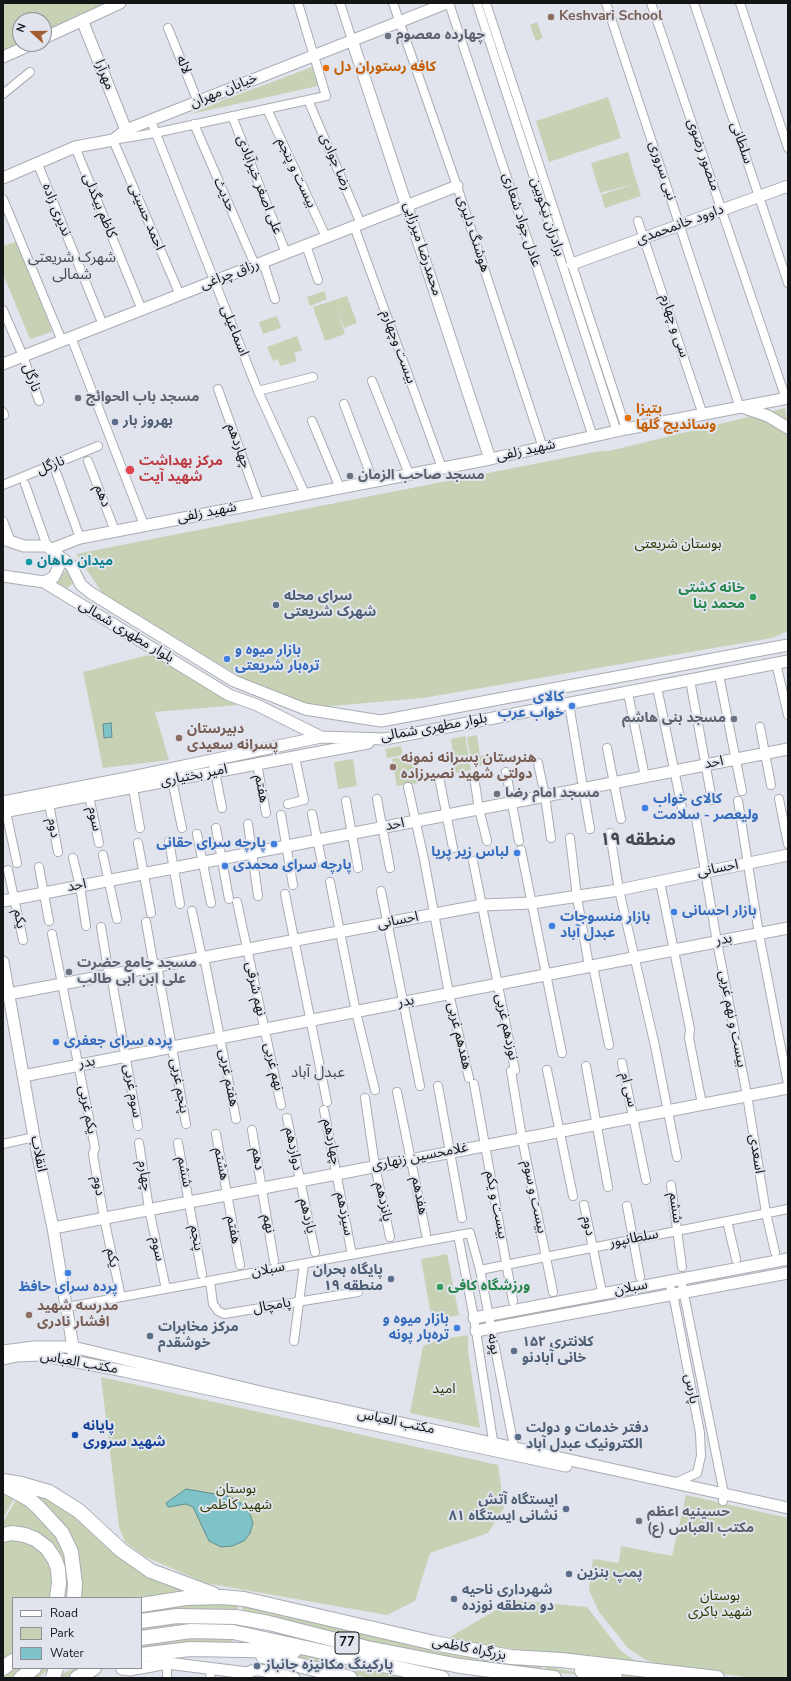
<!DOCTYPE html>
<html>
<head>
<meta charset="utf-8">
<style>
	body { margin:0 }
	#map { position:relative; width:791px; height:1681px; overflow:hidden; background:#e1e4ec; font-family:"Nunito Sans",sans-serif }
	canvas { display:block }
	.frame { position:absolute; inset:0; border:4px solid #131517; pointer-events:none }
	.legend { position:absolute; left:12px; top:1597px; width:130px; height:72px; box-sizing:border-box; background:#e1e4ec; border:1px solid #8f9197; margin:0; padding:5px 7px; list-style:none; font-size:12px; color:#131517 }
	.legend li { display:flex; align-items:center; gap:8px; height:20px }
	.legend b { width:20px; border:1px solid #8f9197 }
	.north { position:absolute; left:12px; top:12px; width:40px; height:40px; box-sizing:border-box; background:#e1e4ec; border:1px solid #8f9197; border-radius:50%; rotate:291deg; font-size:11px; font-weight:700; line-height:16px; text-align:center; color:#131517 }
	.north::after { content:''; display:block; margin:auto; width:14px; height:18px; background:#a25e30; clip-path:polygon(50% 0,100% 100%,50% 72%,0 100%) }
</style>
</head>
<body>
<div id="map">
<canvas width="791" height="1681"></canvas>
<div class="frame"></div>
<ul class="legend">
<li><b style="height:5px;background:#fff"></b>Road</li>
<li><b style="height:11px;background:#c7d2b5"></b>Park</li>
<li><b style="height:11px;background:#7fc2c7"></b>Water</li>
</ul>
<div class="north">N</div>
</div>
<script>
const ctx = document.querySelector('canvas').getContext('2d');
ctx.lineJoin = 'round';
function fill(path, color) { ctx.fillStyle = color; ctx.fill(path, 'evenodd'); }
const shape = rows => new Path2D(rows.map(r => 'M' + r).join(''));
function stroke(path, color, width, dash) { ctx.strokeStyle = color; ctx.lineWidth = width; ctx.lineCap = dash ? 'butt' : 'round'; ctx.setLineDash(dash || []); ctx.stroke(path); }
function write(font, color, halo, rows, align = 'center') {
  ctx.font = font + ' "Nunito Sans","Noto Sans Arabic",sans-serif'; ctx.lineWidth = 4; ctx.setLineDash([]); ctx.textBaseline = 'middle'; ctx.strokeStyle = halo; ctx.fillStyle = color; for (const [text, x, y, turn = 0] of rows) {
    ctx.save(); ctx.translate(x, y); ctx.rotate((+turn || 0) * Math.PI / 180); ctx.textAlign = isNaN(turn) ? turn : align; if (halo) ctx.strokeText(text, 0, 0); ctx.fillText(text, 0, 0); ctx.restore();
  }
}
fill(shape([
	[3,3,108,3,44,32,44,20,20,20,20,43,3,51],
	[537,22,543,38,536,41,530,25],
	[312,67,318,86,191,114,221,101],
	[608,97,621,138,549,162,536,121],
	[628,152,633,170,609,177,633,170,641,196,605,208,601,195,634,184,600,193,591,163],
	[19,241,52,332,30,339,3,274,3,246],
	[324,291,327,299,310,306,307,297],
	[347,296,357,323,344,328,335,304,345,334,325,341,313,307],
	[277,316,281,328,263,334,259,322],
	[297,336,302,350,294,353,297,361,280,366,278,359,273,361,267,347],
	[785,408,788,429,788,631,772,638,423,698,321,707,269,694,103,594,76,554,600,451,609,451],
	[68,567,75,585,72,584,68,587,69,592,51,582,59,578],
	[152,654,237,705,155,712,169,760,103,768,83,672],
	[477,735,480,756,470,757,467,737],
	[465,736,471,770,456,773,451,739],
	[401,746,403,755,387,758,385,749],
	[490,754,492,763,474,767,472,758],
	[414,755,419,783,397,786,392,759],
	[353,759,357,786,338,789,334,762],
	[447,1254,459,1315,432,1321,421,1259],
	[468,1335,468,1352,480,1428,410,1413,423,1346,441,1339],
	[101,1377,498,1465,504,1508,488,1533,430,1553,415,1601,387,1615,205,1583,146,1557,125,1542,119,1527],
	[3,1492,15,1497,3,1518],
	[38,1493,57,1501,116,1551,206,1595,80,1598,79,1563,34,1497],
	[686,1495,788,1518,788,1678,756,1678,667,1668,644,1659,628,1648,599,1612,589,1590,593,1559,619,1563,621,1546,672,1556],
	[17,1498,53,1527,65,1559,68,1573,67,1598,62,1598,59,1557,3,1530,3,1522],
	[14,1540,34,1544,53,1565,53,1598,13,1598,13,1652,3,1660,3,1542],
	[513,1600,587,1607,621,1651,641,1665,445,1640],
	[162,1604,238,1604,237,1612,197,1609,175,1610,141,1616,141,1608],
	[243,1604,542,1665,541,1670,427,1655,241,1613],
	[182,1621,235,1621,235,1627,141,1632,141,1627],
	[180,1638,233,1638,232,1646,141,1652,141,1644],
	[287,1653,308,1655,405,1678,369,1678,284,1657],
	[546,1666,604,1678,545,1671],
	[577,1666,676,1678,629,1678],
	[13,1668,24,1668,11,1678,3,1678,3,1675],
	[43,1668,51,1668,38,1678,28,1678],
	[74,1668,84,1668,68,1678,59,1678,60,1675]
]), '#c7d2b5');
const water = shape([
	[111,723,112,737,104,738,103,724,111,723],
	[186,1489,227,1496,240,1502,250,1514,253,1523,250,1533,244,1541,232,1546,221,1547,209,1541,193,1507,186,1504,168,1507,166,1503,186,1489]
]);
fill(water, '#7fc2c7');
stroke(water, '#5f8e92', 1);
const street = shape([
	[340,3,352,40],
	[393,3,457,186,543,448],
	[449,3,593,437],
	[477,3,617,432],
	[486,3,626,429],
	[606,3,740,408],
	[651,3,786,399],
	[694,3,788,283],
	[740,3,788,148],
	[168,28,198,102],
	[3,94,30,72],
	[308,100,361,224],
	[267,109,326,237],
	[232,116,286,253],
	[151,121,258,391,305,494],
	[194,124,255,265],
	[75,147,142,310],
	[37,162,103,325],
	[3,199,62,341],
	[638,221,703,415],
	[354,226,442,468],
	[306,245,318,280],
	[263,262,275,299],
	[180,295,113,140,155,133,326,96,298,3],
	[3,310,23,356,39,401],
	[71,337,144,525],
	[372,381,409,474],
	[218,389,259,503],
	[258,391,313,377],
	[344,404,373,481],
	[3,412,4,415],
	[312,421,340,488],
	[88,461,115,531],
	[56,472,80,538],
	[25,484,47,546],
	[3,485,98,446],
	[3,521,11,542],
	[776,663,788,715],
	[719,675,742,791],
	[690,680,712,800],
	[657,687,682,808],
	[628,693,645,777],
	[569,704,590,829],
	[760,727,771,785],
	[607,748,621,819],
	[213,761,222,808],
	[538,763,545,796,551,838],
	[257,764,266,813],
	[506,772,519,841],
	[474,777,479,809,487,841],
	[172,780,182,828],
	[440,782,453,848],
	[408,787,424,859,449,994,469,1078],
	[133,788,140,828],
	[89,796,99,843],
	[377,799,390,868],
	[779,799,788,844],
	[346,801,358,868],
	[738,801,759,934,788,1084],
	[49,804,58,852],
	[288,804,304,800,295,757],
	[6,812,17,863],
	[312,814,322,863],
	[281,815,293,885],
	[696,818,717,942,747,1095,766,1213,775,1252],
	[248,824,258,896],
	[216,828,229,899],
	[610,833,619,890,655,1046,677,1157],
	[197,834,211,903],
	[570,838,577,897,589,966],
	[169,841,180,904],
	[138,843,151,913],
	[521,850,562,1053],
	[103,855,117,919],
	[73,858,80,886,86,926],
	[473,861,515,1070],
	[39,867,49,921],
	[8,870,23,940],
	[330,882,356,1012,375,1090],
	[660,882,690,1029,689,1038,702,1104],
	[381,891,420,1086],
	[285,894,327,1102],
	[237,902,281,1105],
	[192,911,202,958],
	[146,922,154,967],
	[101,927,109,975],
	[52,934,95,1148,93,1154,104,1218,121,1297],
	[204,957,236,1119],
	[157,966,186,1124],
	[593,966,609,1045],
	[111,975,138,1126],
	[622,1063,646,1180],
	[586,1066,608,1187],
	[547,1070,573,1196],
	[511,1071,522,1138,553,1292],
	[474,1084,513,1301],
	[438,1086,462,1218],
	[397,1092,426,1234],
	[365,1098,375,1166,390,1237],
	[324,1110,352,1255],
	[287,1118,315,1252],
	[252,1130,274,1261],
	[216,1134,240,1265],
	[139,1143,149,1209,166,1289],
	[178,1143,202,1274],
	[3,1144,34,1137],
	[671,1185,682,1267],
	[584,1205,601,1287],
	[627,1206,640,1277],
	[727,1221,736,1259],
	[458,1235,474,1318,494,1447],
	[480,1270,788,1209],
	[681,1279,724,1494,723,1501],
	[210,1281,213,1304,218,1311,224,1314,358,1292],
	[668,1281,673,1294,700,1433,701,1456,697,1473,675,1483],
	[67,1307,470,1233,480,1270,515,1452],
	[294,1341,304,1264],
	[167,1678,167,1663],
	[210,1678,211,1670]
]);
const secondary = shape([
	[82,20,126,130],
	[44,38,120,3],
	[352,40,490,459],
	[3,57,32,44],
	[3,178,75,147,113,140,126,130,447,3],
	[572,264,788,186],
	[3,364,457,186],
	[745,408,768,416,788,428],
	[3,539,24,546,47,546,56,554,59,566,54,577,44,582,3,576],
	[52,549,80,538,490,459,626,429,788,398],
	[56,554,71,565,81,585,91,593,234,681,305,709,381,721,788,645],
	[44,582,229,695,257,705,321,737,385,739,788,661],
	[3,802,132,777,321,737],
	[3,812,368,743],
	[3,901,788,749],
	[3,962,34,1137,53,1228,73,1347,73,1353],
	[3,995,483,905,532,903,619,890,788,855],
	[23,1076,788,928],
	[53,1228,788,1088],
	[474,1318,788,1259],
	[476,1331,788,1273],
	[3,1351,34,1347,73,1347,265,1393,788,1508],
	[3,1359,16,1356,40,1355,124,1371,566,1466],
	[141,1668,167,1663,247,1673,254,1670,260,1670,294,1678],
	[122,1669,131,1670,140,1668]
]);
const highway = shape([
	[3,1481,21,1484,49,1492,79,1511,121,1550,151,1571,213,1594],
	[3,1485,29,1499,38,1507,62,1533,71,1552,75,1584,74,1598],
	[3,1535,12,1533,25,1535,35,1539,47,1548,55,1560,58,1569,59,1583,57,1598],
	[141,1605,186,1598,223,1597,244,1599,434,1643,511,1657,561,1660,717,1678],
	[141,1621,177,1616,236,1617,269,1623,367,1648,460,1666,554,1678],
	[141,1638,191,1631,233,1632,442,1678],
	[141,1655,190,1649,294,1651],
	[263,1656,350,1678],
	[3,1668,13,1661],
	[582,1671,615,1678],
	[21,1678,34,1668],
	[77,1678,94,1668]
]);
stroke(street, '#a9acb3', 10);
stroke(secondary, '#a9acb3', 13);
stroke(highway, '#a9acb3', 16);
stroke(street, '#fff', 8);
stroke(secondary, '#fff', 11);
stroke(highway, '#fff', 14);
const highwayBridge = shape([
	[53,1678,56,1668]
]);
stroke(highwayBridge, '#a9acb3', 16, []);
stroke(highwayBridge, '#fff', 14);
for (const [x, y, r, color] of [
	[551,17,4,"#8d6e63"],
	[388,36,4,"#6b7280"],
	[326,68,4,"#e8710a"],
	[78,398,4,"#6b7280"],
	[628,418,4,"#e8710a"],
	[115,422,4,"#5c6f8a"],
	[130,470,5,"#e0444e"],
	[350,476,4,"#6b7280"],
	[29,562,4,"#0f9aa8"],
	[753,597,4,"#2e9e5b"],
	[276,605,4,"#5c6f8a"],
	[227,659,4,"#3f7fe0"],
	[572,706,4,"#3f7fe0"],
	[734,719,4,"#6b7280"],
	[179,738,4,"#8d6e63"],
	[393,767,4,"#8d6e63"],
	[497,794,4,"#6b7280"],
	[645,808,4,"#3f7fe0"],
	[274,844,4,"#3f7fe0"],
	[517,853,4,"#3f7fe0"],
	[225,866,4,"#3f7fe0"],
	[674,912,4,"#3f7fe0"],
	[552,926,4,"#3f7fe0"],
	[69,972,4,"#6b7280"],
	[56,1042,4,"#3f7fe0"],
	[68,1273,4,"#3f7fe0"],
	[391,1279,4,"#5c6f8a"],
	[440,1287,4,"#2e9e5b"],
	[29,1315,4,"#8d6e63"],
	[457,1328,4,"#3f7fe0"],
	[150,1336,4,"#5c6f8a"],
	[514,1351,4,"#5c6f8a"],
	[75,1435,4,"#1a4fb4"],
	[518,1437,4,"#5c6f8a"],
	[566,1509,4,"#5c6f8a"],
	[639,1521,4,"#6b7280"],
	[569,1574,4,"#5c6f8a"],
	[454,1599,4,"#5c6f8a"],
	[257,1666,4,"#5c6f8a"]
]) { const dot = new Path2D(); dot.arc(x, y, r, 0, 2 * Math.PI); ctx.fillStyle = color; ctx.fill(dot); stroke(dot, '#e1e4ec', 1.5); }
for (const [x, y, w] of [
	[347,1643,24]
]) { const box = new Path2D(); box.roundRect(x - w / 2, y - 11, w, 22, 3); ctx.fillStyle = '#e1e4ec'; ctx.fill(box); stroke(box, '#131517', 1); }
write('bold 13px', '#131517', null, [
	["77",347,1643]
]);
write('bold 14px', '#785e54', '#e1e4ec', [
	["Keshvari School",559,17],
	["دبیرستان",187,730],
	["پسرانه سعیدی",187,746],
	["هنرستان پسرانه نمونه",401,759],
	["دولتی شهید نصیرزاده",401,775],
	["مدرسه شهید",37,1307],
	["افشار نادری",37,1323]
], 'left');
write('bold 14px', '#5b616d', '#e1e4ec', [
	["چهارده معصوم",396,36],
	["مسجد باب الحوائج",86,398],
	["مسجد صاحب الزمان",358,476],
	["مسجد بنی هاشم",726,719,"right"],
	["مسجد امام رضا",505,794],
	["مسجد جامع حضرت",77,964],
	["علی ابن ابی طالب",77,980],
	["حسینیه اعظم",647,1513],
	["مکتب العباس (ع)",647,1529]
], 'left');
write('14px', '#131517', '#e1e4ec', [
	["لاله",183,65,68],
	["مهرآرا",104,75,68],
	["خیابان مهران",224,91,-22],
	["سلطانی",741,143,71],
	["منصور رضوی",703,155,71],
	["رضا جوادی",335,162,67],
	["نبی سروری",662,171,72],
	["بیست و پنجم",296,173,65],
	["علی اصغر خیرآبادی",259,185,69],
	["حدیث",224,195,66],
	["کاظم بیگدلی",99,206,68],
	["ندیری زاده",56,210,68],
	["احمد حسینی",146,217,67],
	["برادران نیکوبین",547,217,72],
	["عادل جواد شعاری",521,220,72],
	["داوود خانمحمدی",680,225,-20],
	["هوشنگ دلیری",473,234,72],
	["محمدرضا میرزایی",422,249,72],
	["رزاق چراغی",230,275,-21],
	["سی و چهارم",674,326,72],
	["اسماعیلی",234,331,68],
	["بیست وچهارم",398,347,70],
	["نارگل",31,378,70],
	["چهاردهم",238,446,70],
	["شهید زلفی",526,451,-12],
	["نازگل",51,466,-22],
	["دهم",102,496,69],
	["شهید زلفی",207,513,-11],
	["بلوار مطهری شمالی",126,632,31],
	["بلوار مطهری شمالی",434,728,-10],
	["احد",714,763,-11],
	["امیر بختیاری",194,776,-11],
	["هفتم",261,789,79],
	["سوم",94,819,78],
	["احد",395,825,-11],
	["دوم",53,828,80],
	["احسانی",718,869,-11],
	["احد",77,886,-11],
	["یکم",19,919,80],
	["احسانی",398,921,-11],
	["بدر",724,940,-11],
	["نهم شرقی",255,989,78],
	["بدر",406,1002,-11],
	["بیست و نهم غربی",732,1019,79],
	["نوزدهم غربی",506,1027,78],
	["هفدهم غربی",459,1036,77],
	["بدر",87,1063,-11],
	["نهم غربی",273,1067,77],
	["هفتم غربی",228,1078,79],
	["پنجم غربی",179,1086,80],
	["سی ام",628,1090,77],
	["سوم غربی",132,1091,80],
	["یکم غربی",87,1110,79],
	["چهاردهم",331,1142,79],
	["دوازدهم",293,1149,79],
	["انقلاب",38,1154,79],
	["اسعدی",756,1154,81],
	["غلامحسین زنهاری",420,1157,-11],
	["دهم",257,1159,81],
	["هشتم",221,1164,79],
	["ششم",184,1172,79],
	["چهارم",144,1176,81],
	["دوم",98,1186,80],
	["هفدهم",419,1196,79],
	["بیست و سوم",534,1197,78],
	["پانزدهم",383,1202,78],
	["بیست و یکم",496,1205,79],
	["ششم",675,1208,82],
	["سیزدهم",344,1214,79],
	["یازدهم",307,1216,77],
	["نهم",268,1224,80],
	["دوم",588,1226,79],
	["هفتم",233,1230,79],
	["پنجم",196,1238,80],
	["سلطانپور",634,1239,-11],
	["سوم",157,1249,78],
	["یکم",112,1258,78],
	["سبلان",268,1270,-10],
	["سبلان",631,1288,-11],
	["پامچال",272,1306,-10],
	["پونه",493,1344,79],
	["مکتب العباس",79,1363,10],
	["پارس",691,1389,79],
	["مکتب العباس",396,1422,12],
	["بزرگراه کاظمی",469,1649,11]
]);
write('bold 14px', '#c56008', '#e1e4ec', [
	["کافه رستوران دل",334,68],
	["پتیزا",636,410],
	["وساندیچ گلها",636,426]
], 'left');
write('bold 14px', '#4e5e75', '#e1e4ec', [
	["بهروز بار",123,422],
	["سرای محله",284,597],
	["شهرک شریعتی",284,613],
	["پایگاه بحران",383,1271,"right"],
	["منطقه ۱۹",383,1287,"right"],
	["مرکز مخابرات",158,1328],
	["خوشقدم",158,1344],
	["کلانتری ۱۵۲",522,1343],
	["خانی آبادنو",522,1359],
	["دفتر خدمات و دولت",526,1429],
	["الکترونیک عبدل آباد",526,1445],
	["ایستگاه آتش",558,1501,"right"],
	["نشانی ایستگاه ۸۱",558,1517,"right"],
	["پمپ بنزین",577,1574],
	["شهرداری ناحیه",462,1591],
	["دو منطقه نوزده",462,1607],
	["پارکینگ مکانیزه جانباز",265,1666]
], 'left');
write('bold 14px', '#be3a42', '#e1e4ec', [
	["مرکز بهداشت",139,462],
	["شهید آیت",139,478]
], 'left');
write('14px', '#2a3901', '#e1e4ec', [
	["بوستان شریعتی",678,545],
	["امید",444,1390],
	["بوستان",236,1490],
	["شهید کاظمی",236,1506],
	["بوستان",720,1597],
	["شهید باکری",720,1613]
]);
write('bold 14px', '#0d838f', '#e1e4ec', [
	["میدان ماهان",37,562]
], 'left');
write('bold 14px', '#27864d', '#e1e4ec', [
	["خانه کشتی",745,589],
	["محمد بنا",745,605],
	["ورزشگاه کافی",448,1287,"left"]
], 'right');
write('bold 14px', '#366cbe', '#e1e4ec', [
	["بازار میوه و",235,651],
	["تره‌بار شریعتی",235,667],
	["کالای",564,698,"right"],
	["خواب عرب",564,714,"right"],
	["کالای خواب",653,800],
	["ولیعصر - سلامت",653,816],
	["پارچه سرای حقانی",266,844,"right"],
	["لباس زیر پریا",509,853,"right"],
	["پارچه سرای محمدی",233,866],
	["بازار احسانی",682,912],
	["بازار منسوجات",560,918],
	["عبدل آباد",560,934],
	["پرده سرای جعفری",64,1042],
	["پرده سرای حافظ",68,1288,"center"],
	["بازار میوه و",449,1320,"right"],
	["تره‌بار پونه",449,1336,"right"]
], 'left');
write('bold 14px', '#164399', '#e1e4ec', [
	["پایانه",83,1427],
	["شهید سروری",83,1443]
], 'left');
write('15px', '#484a51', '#e1e4ec', [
	["شهرک شریعتی",72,258],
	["شمالی",72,275],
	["عبدل آباد",318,1073]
]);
write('bold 18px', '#484a51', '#e1e4ec', [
	["منطقه ۱۹",638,841]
]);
</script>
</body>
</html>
